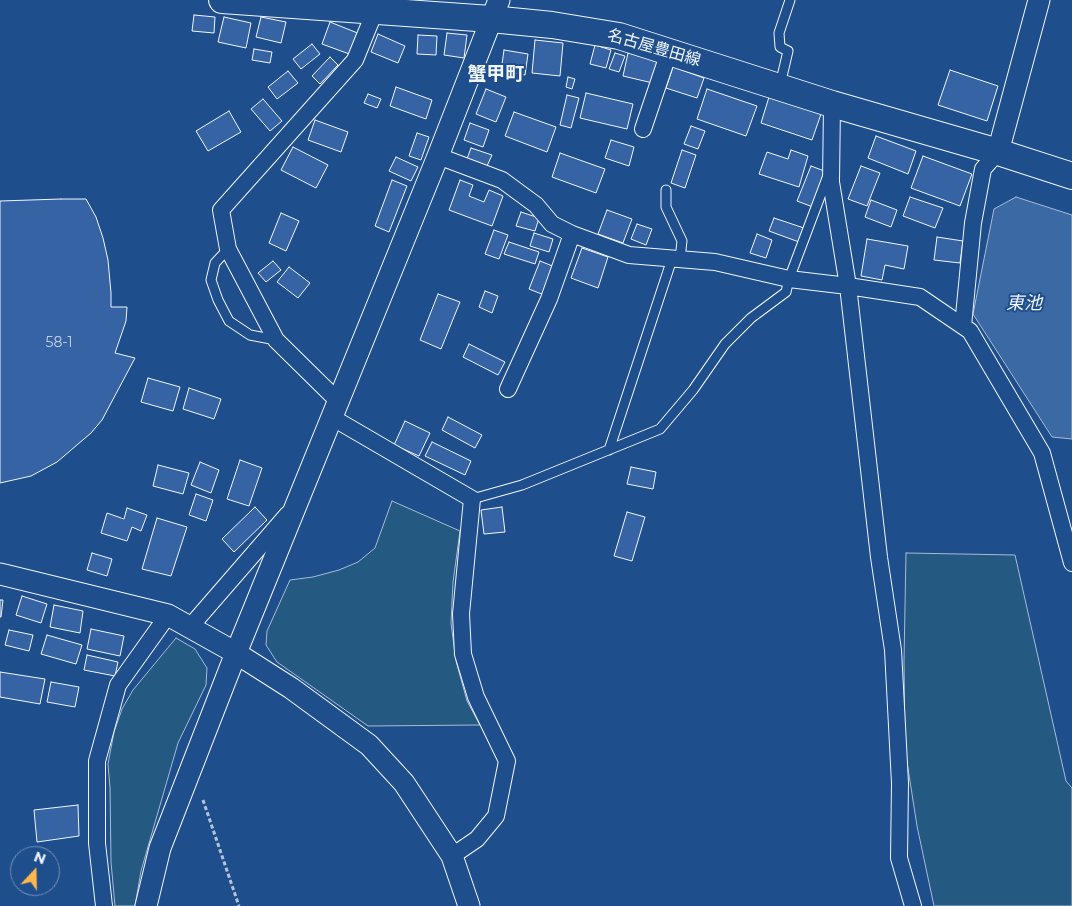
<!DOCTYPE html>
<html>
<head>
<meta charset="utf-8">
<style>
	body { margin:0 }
	#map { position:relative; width:1072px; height:906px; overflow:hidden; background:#1f4e8c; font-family:Montserrat,sans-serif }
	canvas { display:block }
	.north { position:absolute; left:10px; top:846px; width:50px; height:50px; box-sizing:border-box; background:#1f4e8c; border:1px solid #7391ba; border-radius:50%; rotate:21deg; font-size:14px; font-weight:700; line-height:20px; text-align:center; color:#f2f6ff }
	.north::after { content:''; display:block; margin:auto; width:18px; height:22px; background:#ffb74d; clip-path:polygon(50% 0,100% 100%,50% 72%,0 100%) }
</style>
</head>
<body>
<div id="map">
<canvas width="1072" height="906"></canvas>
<div class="north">N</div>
</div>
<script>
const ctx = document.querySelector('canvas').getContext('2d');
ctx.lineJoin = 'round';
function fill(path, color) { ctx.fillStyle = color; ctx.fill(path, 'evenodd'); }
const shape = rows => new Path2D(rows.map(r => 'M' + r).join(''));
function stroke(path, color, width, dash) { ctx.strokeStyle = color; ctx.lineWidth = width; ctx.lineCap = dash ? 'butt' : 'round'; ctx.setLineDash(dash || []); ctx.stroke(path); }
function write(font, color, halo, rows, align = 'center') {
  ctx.font = font + ' Montserrat,"Noto Sans JP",sans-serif'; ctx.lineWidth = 4; ctx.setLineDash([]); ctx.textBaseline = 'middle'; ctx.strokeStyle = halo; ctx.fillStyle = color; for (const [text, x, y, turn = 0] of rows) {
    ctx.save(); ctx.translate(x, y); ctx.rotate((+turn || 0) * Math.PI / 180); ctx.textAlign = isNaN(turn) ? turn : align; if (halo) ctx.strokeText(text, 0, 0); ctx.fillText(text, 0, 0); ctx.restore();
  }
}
const green = shape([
	[392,501,460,531,453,582,451,623,456,661,467,701,480,725,368,726,277,662,266,645,267,631,290,580,313,577,339,570,358,562,375,548,392,501],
	[906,553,1015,555,1066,781,1072,788,1072,906,934,906,917,826,905,749,904,661,906,553],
	[176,638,195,649,207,668,206,685,178,743,141,871,135,906,115,906,111,862,110,788,108,764,114,732,122,709,133,690,176,638]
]);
fill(green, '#245a82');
stroke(green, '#a8bbd7', 1);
const water = shape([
	[1016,197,1072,215,1072,439,1052,437,973,314,994,209,1016,197]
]);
fill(water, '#3b69a3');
stroke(water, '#a8bbd7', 1);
const building = shape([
	[194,15,215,17,214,33,192,31,194,15],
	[224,17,251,23,246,48,218,42,224,17],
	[261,17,286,22,281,43,256,37,261,17],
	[330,22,360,34,352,55,322,44,330,22],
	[447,33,467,35,464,58,444,55,447,33],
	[378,34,405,46,398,63,371,52,378,34],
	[418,35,437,36,436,55,417,54,418,35],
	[535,40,563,43,560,76,532,73,535,40],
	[312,44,320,54,301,69,293,59,312,44],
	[595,45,611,50,606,68,590,64,595,45],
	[254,49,272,52,270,63,252,60,254,49],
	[504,50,528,54,525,75,501,71,504,50],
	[615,53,625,56,619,72,609,69,615,53],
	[628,53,662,61,657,84,623,76,628,53],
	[330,57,338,65,320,84,312,76,330,57],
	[673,67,704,78,697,98,666,88,673,67],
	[950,70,998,86,987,121,938,105,950,70],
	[288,71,298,83,277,99,268,87,288,71],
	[568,77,575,79,572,89,566,87,568,77],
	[396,87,432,100,426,119,390,106,396,87],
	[486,89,506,97,496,122,476,114,486,89],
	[707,89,757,106,746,136,697,119,707,89],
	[586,93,633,104,627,129,580,118,586,93],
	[368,94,381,99,377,108,364,103,368,94],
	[567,95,579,98,571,128,560,125,567,95],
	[769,97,821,114,812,140,761,123,769,97],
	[263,99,282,121,270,131,251,109,263,99],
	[229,111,241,132,208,151,196,131,229,111],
	[514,112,556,127,547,152,505,136,514,112],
	[315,120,348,132,341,152,308,140,315,120],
	[470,123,489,130,483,147,464,140,470,123],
	[691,126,705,131,698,149,684,144,691,126],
	[417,133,429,137,421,160,409,156,417,133],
	[876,136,916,151,908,174,868,158,876,136],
	[611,140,634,147,629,166,605,158,611,140],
	[293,147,328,165,316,188,281,170,293,147],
	[471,148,492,155,487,166,467,159,471,148],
	[682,150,696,155,685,188,671,183,682,150],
	[791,150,808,156,799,187,759,174,767,152,788,159,791,150],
	[560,153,605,169,596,193,552,177,560,153],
	[923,156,972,174,960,206,911,188,923,156],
	[396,157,418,167,411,181,389,171,396,157],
	[811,166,827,172,813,207,797,201,811,166],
	[861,166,880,173,867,206,848,199,861,166],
	[392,180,407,186,389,232,375,226,392,180],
	[460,180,473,185,469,196,484,202,489,190,503,196,492,226,449,210,460,180],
	[910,197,943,208,935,228,903,216,910,197],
	[61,199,86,199,96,217,103,238,108,260,111,293,111,307,127,307,126,321,115,353,135,358,102,420,91,433,57,462,31,476,0,483,0,201,61,199],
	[871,200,897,210,891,227,865,217,871,200],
	[607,210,632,219,623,243,598,234,607,210],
	[521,212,539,218,535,231,516,226,521,212],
	[281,213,299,221,286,251,269,243,281,213],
	[774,218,804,228,799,242,769,231,774,218],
	[637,224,652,229,646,245,631,239,637,224],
	[494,230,508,235,499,259,485,254,494,230],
	[534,233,553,239,549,252,530,246,534,233],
	[757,234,772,240,766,258,750,253,757,234],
	[937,237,963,241,960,263,934,260,937,237],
	[867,239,908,246,904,269,885,265,882,280,861,276,867,239],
	[509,242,539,252,535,264,504,254,509,242],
	[582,248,608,257,598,288,571,278,582,248],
	[273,261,281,270,266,282,258,273,273,261],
	[540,261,555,267,544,295,529,289,540,261],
	[289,267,310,283,298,298,277,282,289,267],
	[485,291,498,296,492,313,479,307,485,291],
	[438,294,460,302,441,349,420,340,438,294],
	[469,344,505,362,498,375,463,357,469,344],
	[148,378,180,387,173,411,141,402,148,378],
	[189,388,221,399,214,419,183,409,189,388],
	[448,417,482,435,475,448,442,430,448,417],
	[405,421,430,433,419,456,394,445,405,421],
	[432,442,471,461,465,475,425,456,432,442],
	[240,460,262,468,249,506,227,499,240,460],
	[200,462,219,470,211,493,191,485,200,462],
	[158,465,189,473,183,494,153,486,158,465],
	[631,467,656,472,653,489,627,484,631,467],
	[196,494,213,500,206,521,189,515,196,494],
	[255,507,267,520,234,552,222,539,255,507],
	[502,507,505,532,484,534,481,510,502,507],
	[127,508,147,515,141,531,132,527,127,541,101,533,107,513,124,519,127,508],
	[627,512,645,517,632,561,614,556,627,512],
	[157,518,187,527,171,576,142,569,157,518],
	[92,553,112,559,107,576,87,570,92,553],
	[22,596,47,604,41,623,16,615,22,596],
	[0,600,3,600,1,617,0,617,0,600],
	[54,605,83,611,80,633,50,627,54,605],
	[91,629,124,636,120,656,87,649,91,629],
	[9,630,33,635,29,651,5,645,9,630],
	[47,635,82,645,76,664,41,654,47,635],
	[87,655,118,662,115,676,84,670,87,655],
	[0,672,45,679,40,704,0,697,0,672],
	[51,682,79,687,75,707,47,702,51,682],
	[78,805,79,836,37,842,34,810,78,805]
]);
fill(building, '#3563a3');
stroke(building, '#f2f6ff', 1);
const service = shape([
	[780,85,788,51,780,47,779,33,790,0],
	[666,190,666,207,682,241,680,259],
	[228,249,215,263,211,280,218,300,229,321,250,335,276,340],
	[609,450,672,259],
	[472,499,522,485,660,429,693,390,725,344,751,318,786,292,789,279,827,178]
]);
const minor = shape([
	[832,104,831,182,848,286,879,557,893,650,900,783,899,858,913,906],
	[643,129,669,52],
	[438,156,502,180,536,205,552,224,572,234,629,255,715,262,789,279,848,286,920,297,970,331,1042,453,1072,563],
	[963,326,973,223,983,169,998,152],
	[508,389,549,299,572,234],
	[339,402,276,340,228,249,221,210,355,60,375,11],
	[333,418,472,499,461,614,463,654,476,697,507,761,496,816,477,839,452,856],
	[190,627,288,514],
	[104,906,97,843,97,761,118,685,168,615]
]);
const tertiary = shape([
	[998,152,1039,0],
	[0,574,168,615,236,653,291,688,369,745,404,783,452,856,469,906],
	[146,906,160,848,236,653,438,156,499,0]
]);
const primary = shape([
	[222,0,491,19,552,25,619,36,832,104,998,152,1072,176]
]);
stroke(service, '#f2f6ff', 11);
stroke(minor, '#f2f6ff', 18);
stroke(tertiary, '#f2f6ff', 23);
stroke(primary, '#f2f6ff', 28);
stroke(shape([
	[203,800,239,906]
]), '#b3c4dc', 3, [4, 2.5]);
stroke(service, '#1f4e8c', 9);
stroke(minor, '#1f4e8c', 16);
stroke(tertiary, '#1f4e8c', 21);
stroke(primary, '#1f4e8c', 26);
write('14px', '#c3d1e8', null, [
	["58-1",59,343]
]);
write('16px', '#f2f6ff', '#1f4e8c', [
	["名古屋豊田線",654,48,16]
]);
write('italic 18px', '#f2f6ff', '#1f4e8c', [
	["東池",1024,304]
]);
write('bold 19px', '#f2f6ff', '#1f4e8c', [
	["蟹甲町",496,74]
]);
</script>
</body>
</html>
